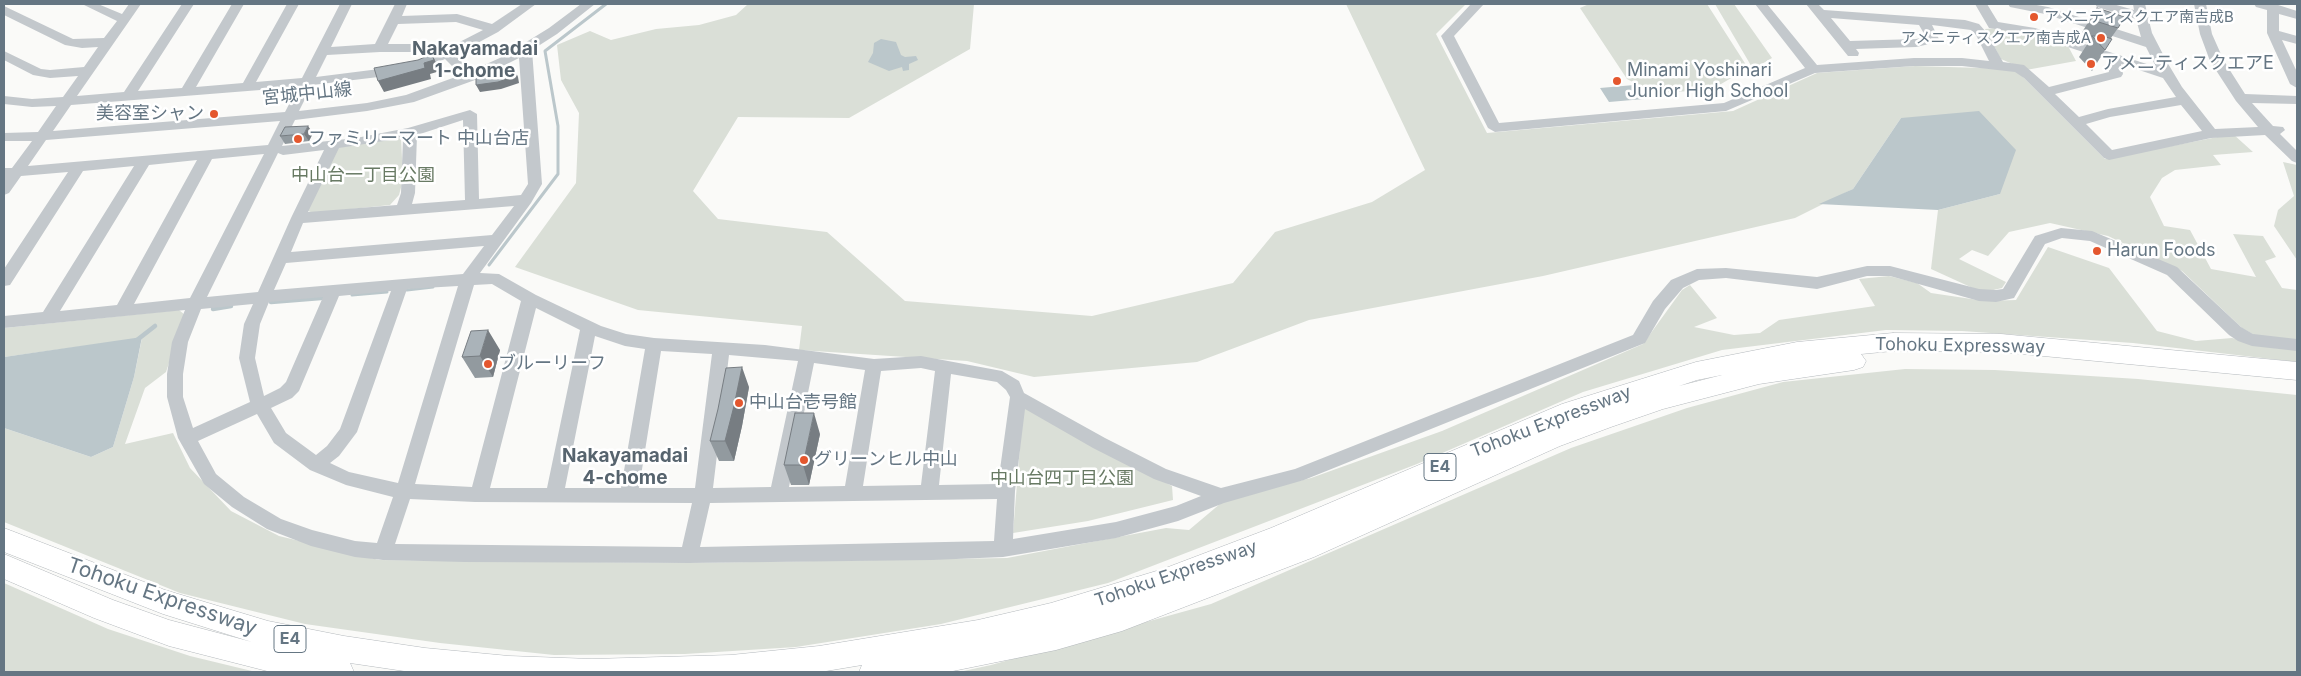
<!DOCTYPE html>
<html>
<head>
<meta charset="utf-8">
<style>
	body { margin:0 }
	#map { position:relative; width:2301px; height:676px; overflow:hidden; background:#fafaf8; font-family:Inter,sans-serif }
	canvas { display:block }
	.frame { position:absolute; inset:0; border:5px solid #657683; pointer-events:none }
</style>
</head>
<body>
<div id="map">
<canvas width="2301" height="676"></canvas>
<div class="frame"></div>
</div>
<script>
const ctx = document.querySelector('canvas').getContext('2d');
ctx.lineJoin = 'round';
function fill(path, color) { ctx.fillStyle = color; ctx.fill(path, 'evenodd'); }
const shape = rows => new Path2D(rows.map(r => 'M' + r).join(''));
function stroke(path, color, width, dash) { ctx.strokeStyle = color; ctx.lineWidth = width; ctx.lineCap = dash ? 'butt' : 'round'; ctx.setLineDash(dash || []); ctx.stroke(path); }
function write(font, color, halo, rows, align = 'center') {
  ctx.font = font + ' Inter,"Noto Sans JP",sans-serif'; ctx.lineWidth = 5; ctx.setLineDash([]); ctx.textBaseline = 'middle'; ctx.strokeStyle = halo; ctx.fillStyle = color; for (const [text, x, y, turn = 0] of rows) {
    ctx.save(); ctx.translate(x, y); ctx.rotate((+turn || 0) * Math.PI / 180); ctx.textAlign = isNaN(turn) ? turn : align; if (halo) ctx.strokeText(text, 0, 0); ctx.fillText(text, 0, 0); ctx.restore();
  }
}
fill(shape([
	[748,4,974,4,970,49,849,118,738,117,693,191,718,219,827,232,905,301,1092,316,1233,283,1275,232,1372,202,1425,170,1346,4,1466,4,1436,34,1487,133,1733,111,1817,73,1915,66,2015,69,2105,159,2233,134,2253,152,2213,155,2221,165,2175,170,2162,178,2150,197,2164,226,2190,230,2211,269,2256,277,2233,234,2263,236,2276,257,2265,261,2282,288,2297,290,2297,341,2256,336,2242,328,2182,271,2108,236,2050,223,2009,232,1988,256,1972,250,1959,259,2006,282,2002,288,1989,291,1977,290,1931,269,1938,210,2000,194,1901,118,1853,189,1795,218,1543,276,1309,320,1197,362,1034,377,967,361,799,350,802,326,638,310,515,267,576,183,579,113,561,80,557,45,590,31,611,40,656,29,699,25,736,15],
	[1589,4,1707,4,1748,68,1711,90,1654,93,1627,79,1580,8],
	[1715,4,1734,4,1772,58,1753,69],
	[1999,28,2022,32,2068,46,2076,61,2026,70,2001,59,1985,29],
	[401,137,403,180,399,195,390,205,313,213,306,210,336,148],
	[2283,162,2297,165,2297,260,2274,226,2278,210,2294,196],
	[2048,247,2109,268,2157,331,2196,341,2232,338,2273,348,2297,349,2297,362,2133,343,1962,331,1886,330,1722,350,1583,392,1417,464,1108,583,941,624,796,647,685,654,554,655,440,643,305,624,180,593,4,522,4,428,91,457,113,447,134,377,142,338,4,357,4,328,179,310,185,315,166,372,145,388,125,444,173,433,190,468,231,511,279,536,379,560,688,563,1007,558,1166,528,1189,530,1227,498,1311,478,1442,431,1643,344,1682,290,1690,285,1717,318,1694,327,1734,335,1760,333,1779,320,1875,306,1859,279,1889,276,1917,283,1931,293,1985,301,2016,300],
	[1905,369,1995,370,2138,379,2297,395,2297,672,959,672,991,665,1211,604,1571,448,1687,408,1783,382],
	[1023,409,1029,409,1172,486,1173,500,1088,521,1013,533],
	[4,583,108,629,190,656,256,672,4,672]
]), '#dadfd7');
fill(shape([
	[881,39,896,42,901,55,905,57,916,56,918,60,909,64,909,70,903,71,902,67,889,71,868,62,873,53,874,43],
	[1634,85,1644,99,1609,102,1600,88],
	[1979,111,2016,150,2000,194,1938,210,1819,204,1853,189,1901,118],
	[142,337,134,377,113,447,91,457,4,428,4,357]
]), '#bbc7cb');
stroke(shape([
	[489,265,558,174,558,126,545,51,606,4],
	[407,290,433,287],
	[352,295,387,292]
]), '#bbc7cb', 3);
stroke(shape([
	[271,302,321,298],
	[213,309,231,306],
	[137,340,155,326]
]), '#bbc7cb', 4.5);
const highway = shape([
	[1893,333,2001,334,2297,362,2297,380,2001,352,1893,351,1861,354,1866,361,1863,367,1854,370,1759,384,1663,409,1611,427,1560,446,1314,557,1122,631,1056,650,948,672,859,672,862,665,820,672,411,672,350,663,354,672,271,672,169,646,94,618,4,579,4,554,113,600,169,620,252,642,163,614,4,552,4,528,165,590,268,621,344,636,425,648,509,656,592,659,731,655,819,646,978,620,1051,603,1163,569,1271,528,1562,404,1696,362,1797,342,1893,333],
	[1722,375,1679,386,1697,380,1722,375]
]);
stroke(highway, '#b4b9bd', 1);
fill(shape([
	[82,4,98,4,122,14,129,4,141,4,77,96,124,92,182,4,194,4,138,91,182,88,232,4,244,4,196,87,243,83,287,4,299,4,256,82,302,78,340,4,352,4,331,47,375,44,395,4,407,4,402,16,457,14,492,24,522,4,536,4,498,32,455,55,471,71,502,57,549,28,581,4,595,4,557,34,532,50,542,184,531,203,480,273,499,274,536,295,601,326,626,334,654,338,765,345,874,359,921,356,1002,371,1019,381,1024,393,1105,438,1166,469,1221,488,1295,469,1633,335,1653,301,1671,280,1697,269,1726,268,1817,277,1867,266,1890,266,1979,289,1996,290,2003,289,2035,236,2061,228,2092,231,2177,267,2241,327,2253,334,2297,339,2297,351,2252,346,2238,341,2229,335,2167,275,2090,241,2062,238,2045,244,2014,298,1996,302,1979,301,1890,276,1867,276,1817,289,1726,278,1699,280,1683,288,1665,309,1645,343,1304,480,1224,503,1178,521,1116,538,1003,557,932,560,689,563,465,562,383,560,355,557,311,546,267,529,232,507,204,484,178,438,167,397,167,374,172,342,185,310,4,328,4,316,43,312,134,166,83,171,10,285,4,286,4,269,68,172,21,176,9,193,4,195,4,168,12,168,32,141,4,141,4,133,38,132,56,106,32,107,4,104,4,96,32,99,63,97,78,76,50,78,33,75,4,60,4,51,41,69,50,70,84,67,98,47,82,48,65,45,4,15,4,6,73,39,104,38,117,21,82,4],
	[456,22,483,30,446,49,431,44,388,44,398,24,456,22],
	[380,52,429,52,435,54,414,63,395,67,316,77,327,55,380,52],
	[519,58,528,184,521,195,479,199,477,114,470,110,408,128,356,138,282,146,295,120,367,111,414,102,475,80,519,58],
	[445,59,461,75,406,95,367,103,299,111,312,85,395,75,423,69,445,59],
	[298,87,285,112,53,131,71,105,298,87],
	[463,120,465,200,412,204,415,193,417,135,463,120],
	[280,121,268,145,28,166,46,140,280,121],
	[403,138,401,193,397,205,308,212,339,148,403,138],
	[324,150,291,218,258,292,207,297,278,153,283,155,324,150],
	[264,154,190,298,134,304,212,159,264,154],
	[197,160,117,305,60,311,149,165,197,160],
	[514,206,492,235,291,252,303,223,514,206],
	[484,246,463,274,274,290,286,263,484,246],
	[492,284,521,301,472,487,415,484,474,285,492,284],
	[458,286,398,483,349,472,330,463,339,456,357,432,407,289,458,286],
	[391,291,340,429,327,446,316,455,286,433,271,408,292,398,299,391,339,296,391,291],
	[323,297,286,382,280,388,264,396,255,358,260,324,269,302,323,297],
	[253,304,244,324,239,358,250,402,193,428,183,397,183,374,188,342,201,309,253,304],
	[536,308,580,330,547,488,490,488,536,308],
	[595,336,625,346,645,349,621,488,565,488,595,336],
	[661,351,712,354,695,488,639,488,661,351],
	[729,355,798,361,771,487,713,488,729,355],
	[814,363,865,370,845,486,789,487,814,363],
	[921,368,935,371,921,485,863,486,881,371,921,368],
	[951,374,997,382,1006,390,1010,397,998,484,939,485,951,374],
	[1025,409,1093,448,1154,479,1201,496,1176,506,1116,522,1013,539,1015,491,1025,409],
	[257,414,274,443,310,470,346,485,393,497,377,543,355,541,312,530,281,519,244,497,216,474,198,441,257,414],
	[410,499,475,502,692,503,682,547,395,544,410,499],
	[997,499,994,541,700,547,710,503,997,499],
	[1471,4,1484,4,1454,36,1499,123,1724,103,1805,68,1755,4,1767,4,1817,65,1914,58,1962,58,1989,61,1976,35,1971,30,1932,25,1939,39,1938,42,1916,47,1856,49,1859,53,1858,56,1848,56,1806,4,1818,4,1824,10,1965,20,1979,24,1987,33,2003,62,2024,65,2049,87,2109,72,2107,60,2029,34,1989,28,1975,4,1987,4,1998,22,2035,28,2156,67,2146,47,2045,14,2010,7,2008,4,2031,4,2048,7,2141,37,2136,19,2097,7,2095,4,2113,4,2134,10,2133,4,2145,4,2152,33,2167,62,2182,87,2215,129,2258,127,2236,101,2210,61,2200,34,2194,4,2206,4,2212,34,2224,61,2245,94,2297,96,2297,104,2252,103,2273,126,2283,127,2285,130,2280,134,2297,151,2297,163,2292,161,2265,135,2211,138,2109,160,2104,158,2024,78,2015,72,1962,66,1914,66,1815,73,1726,111,1495,132,1488,128,1441,36,1471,4],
	[1831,18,1919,25,1926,37,1916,39,1850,41,1831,18],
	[2121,64,2163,78,2176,97,2108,109,2079,117,2055,94,2121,77,2123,74,2121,64],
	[2181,105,2202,131,2112,150,2086,124,2110,117,2181,105],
	[2254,4,2275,4,2297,11,2297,19,2279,14,2279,31,2297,36,2297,44,2282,40,2297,72,2297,88,2290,84,2267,33,2267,10,2256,7,2254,4]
]), '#c3c8cc');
fill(highway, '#fff');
fill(shape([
	[2097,8,2118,28,2111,38,2105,50,2092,71,2079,57,2088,43,2078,40,2084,29],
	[313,133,309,141,285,144,280,136],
	[500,350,493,377,475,378,462,357],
	[749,387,742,426,734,461,719,461,710,441],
	[820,434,809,485,791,485,784,465]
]), '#929a9f');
fill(shape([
	[432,54,437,65,440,71,430,74,431,79,384,92,378,81,424,63],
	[515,70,518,77,519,83,501,89,480,92,476,85],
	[308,126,313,133,309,141,304,134],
	[488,330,500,350,493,377,480,356],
	[742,367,749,387,742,426,734,461,725,441],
	[814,413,820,434,809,485,803,465]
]), '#777d82');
const building = shape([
	[2097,8,2125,17,2118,28,2092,20,2097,8],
	[2092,36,2103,36,2112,39,2105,50,2092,36],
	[432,54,434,60,424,63,425,68,378,81,374,68,418,60,432,54],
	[496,70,498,72,515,70,516,76,498,82,476,85,476,75,496,70],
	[308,126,304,134,280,136,285,127,308,126],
	[488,330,480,356,462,357,471,331,488,330],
	[742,367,734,406,725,441,710,441,718,409,726,368,742,367],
	[795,413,814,413,803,465,784,465,795,413]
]);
fill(building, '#aab3b9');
stroke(building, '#777d82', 1);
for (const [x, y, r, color] of [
	[2034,17,5,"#e4572e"],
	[2101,38,5,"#e4572e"],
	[2091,64,5,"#e4572e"],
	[1617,81,5,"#e4572e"],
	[214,114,5,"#e4572e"],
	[298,139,5,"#e4572e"],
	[2097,251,5,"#e4572e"],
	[488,364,5,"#e4572e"],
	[739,403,5,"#e4572e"],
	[804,460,5,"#e4572e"]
]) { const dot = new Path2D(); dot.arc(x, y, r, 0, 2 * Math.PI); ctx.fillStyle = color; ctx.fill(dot); stroke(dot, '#fff', 2); }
write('15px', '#657683', '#fff', [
	["アメニティスクエア南吉成B",2044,17],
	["アメニティスクエア南吉成A",2091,38,"right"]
], 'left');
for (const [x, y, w] of [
	[1440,467,32],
	[290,639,32]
]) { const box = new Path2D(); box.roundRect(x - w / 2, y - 13.5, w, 27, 4); ctx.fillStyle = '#fff'; ctx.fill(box); stroke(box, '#657683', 1); }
write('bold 16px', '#657683', null, [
	["E4",1440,467],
	["E4",290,639]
]);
write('18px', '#657683', '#fff', [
	["アメニティスクエアE",2101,64],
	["Minami Yoshinari",1627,71],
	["Junior High School",1627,92],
	["美容室シャン",204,114,"right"],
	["ファミリーマート 中山台店",308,139],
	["Harun Foods",2107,251],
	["ブルーリーフ",498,364],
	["中山台壱号館",749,403],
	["グリーンヒル中山",814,460]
], 'left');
write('18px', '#657683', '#fff', [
	["宮城中山線",307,94,-6],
	["Tohoku Expressway",1960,346,1],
	["Tohoku Expressway",1551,422,-21],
	["Tohoku Expressway",1176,574,-19]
]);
write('18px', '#687a64', '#fff', [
	["中山台一丁目公園",363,176],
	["中山台四丁目公園",1062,479]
]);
write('bold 19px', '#57646e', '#fff', [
	["Nakayamadai",475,49],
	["1-chome",475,71],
	["Nakayamadai",625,456],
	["4-chome",625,478]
]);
write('21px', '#657683', '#fff', [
	["Tohoku Expressway",162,597,19]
]);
</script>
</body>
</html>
